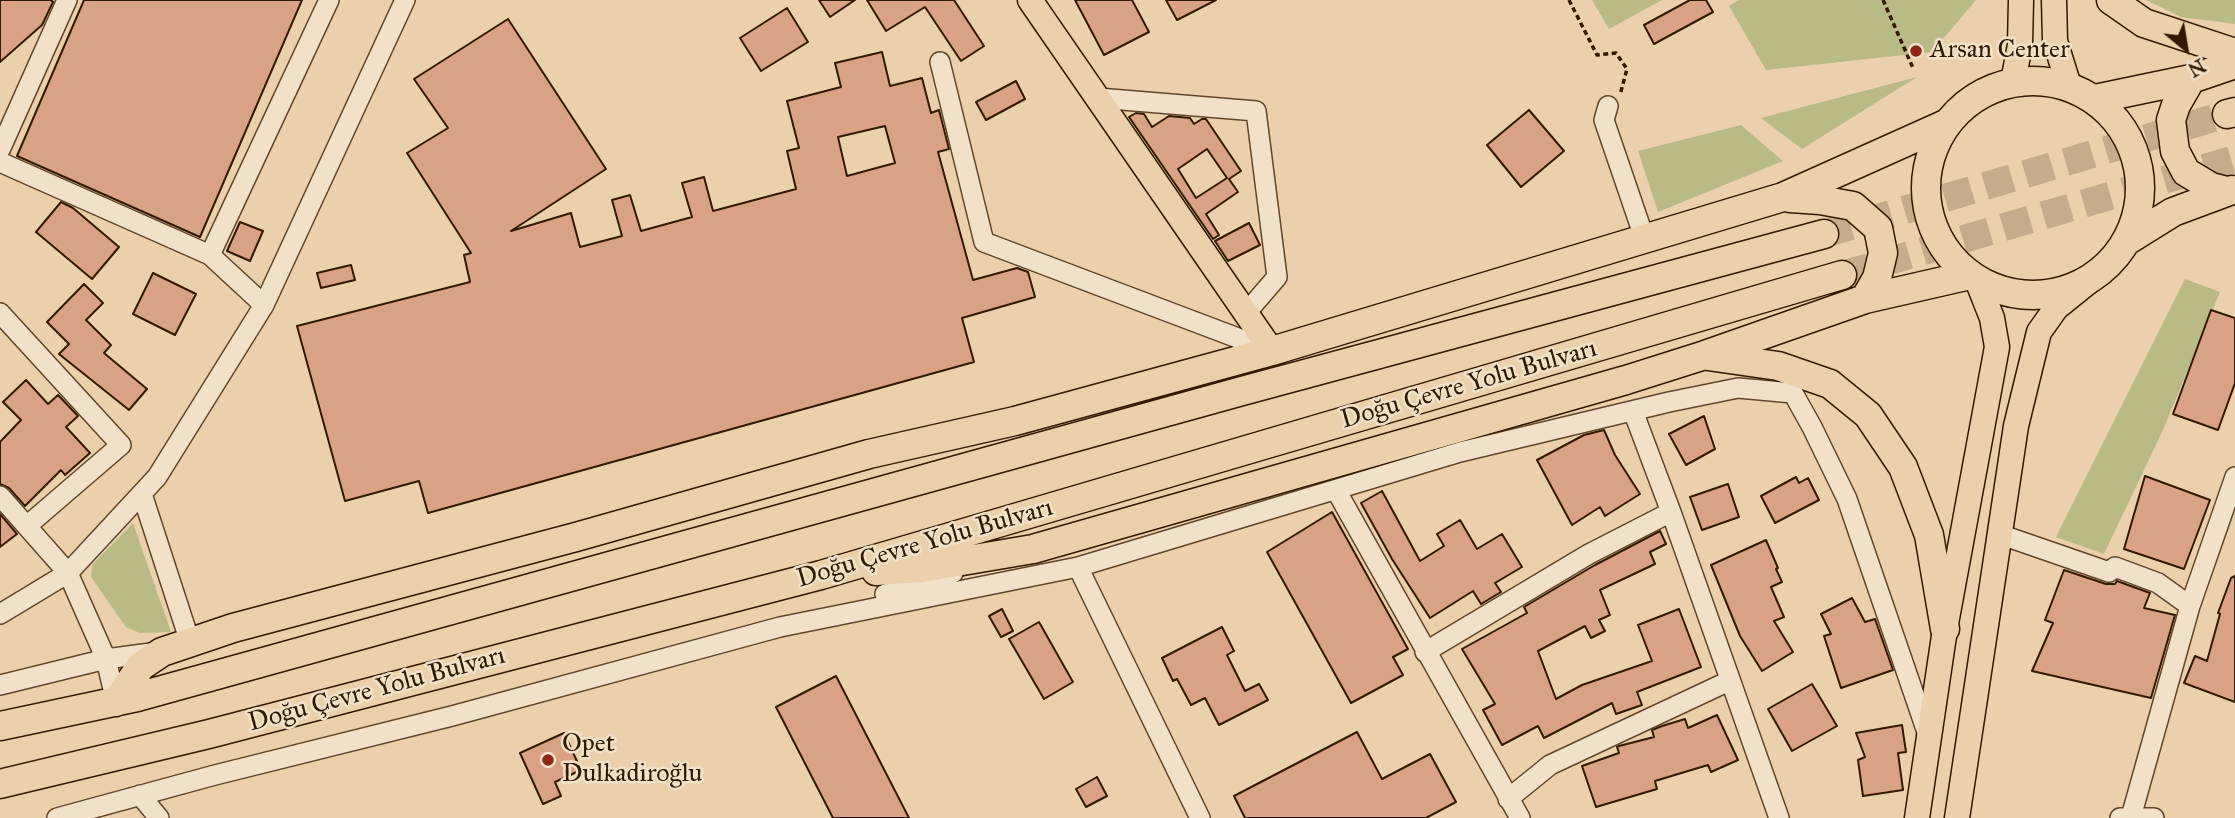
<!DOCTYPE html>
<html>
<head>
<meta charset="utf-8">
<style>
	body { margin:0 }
	#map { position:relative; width:2235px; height:818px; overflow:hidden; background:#ead1ac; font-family:"IM FELL Great Primer",serif }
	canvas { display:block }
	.north { position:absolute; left:2151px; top:14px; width:70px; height:70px; -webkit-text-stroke:5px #f1e1c9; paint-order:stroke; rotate:150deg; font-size:19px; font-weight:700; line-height:28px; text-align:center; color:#321900 }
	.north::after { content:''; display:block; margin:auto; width:24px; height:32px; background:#321900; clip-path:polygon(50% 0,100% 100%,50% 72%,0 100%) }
</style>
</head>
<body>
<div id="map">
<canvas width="2235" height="818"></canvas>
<div class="north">N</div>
</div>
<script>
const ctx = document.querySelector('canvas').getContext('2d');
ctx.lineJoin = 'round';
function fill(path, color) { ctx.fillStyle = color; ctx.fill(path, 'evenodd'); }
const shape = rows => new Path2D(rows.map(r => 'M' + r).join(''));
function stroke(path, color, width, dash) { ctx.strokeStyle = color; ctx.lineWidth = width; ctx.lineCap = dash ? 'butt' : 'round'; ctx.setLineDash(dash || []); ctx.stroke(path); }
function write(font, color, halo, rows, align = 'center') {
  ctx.font = font + ' "IM FELL Great Primer",serif'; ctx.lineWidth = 5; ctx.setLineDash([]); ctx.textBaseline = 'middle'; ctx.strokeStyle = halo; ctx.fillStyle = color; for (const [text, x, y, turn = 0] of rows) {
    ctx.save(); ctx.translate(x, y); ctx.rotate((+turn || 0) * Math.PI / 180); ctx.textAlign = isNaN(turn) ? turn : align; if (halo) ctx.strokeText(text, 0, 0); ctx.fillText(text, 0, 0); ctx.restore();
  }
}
fill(shape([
	[1592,0,1662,0,1609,29],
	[1739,0,1976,0,1932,52,1766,70,1729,6],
	[2146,0,2235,0,2235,24,2181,17],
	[1917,77,1802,149,1761,118],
	[1741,125,1783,161,1658,212,1638,151],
	[2185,279,2220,292,2163,430,2104,554,2056,537],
	[133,523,171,632,140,633,126,627,91,577,92,565]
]), '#baba87');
const building = shape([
	[0,0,51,0,53,2,42,25,0,62,0,0],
	[84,0,302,0,200,237,17,156,84,0],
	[819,0,855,0,830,17,819,0],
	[867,0,954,0,984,46,961,61,925,7,886,31,867,0],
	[1075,0,1132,0,1149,32,1104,55,1075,0],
	[1166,0,1216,0,1177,20,1166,0],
	[1690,0,1706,0,1713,12,1654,44,1644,25,1690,0],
	[787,8,808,42,761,71,740,38,787,8],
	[508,19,606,169,511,231,571,213,580,247,622,236,612,200,630,195,641,231,692,217,682,183,704,177,713,211,796,189,787,151,799,148,787,101,841,87,835,63,882,52,890,86,922,78,931,113,939,110,949,149,938,152,973,280,1017,268,1028,272,1035,297,962,318,974,362,428,513,419,481,345,501,297,326,470,282,464,255,471,253,407,153,448,128,414,79,508,19],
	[885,126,895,163,847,176,838,137,885,126],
	[1016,81,1025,99,986,120,976,102,1016,81],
	[1529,110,1564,151,1521,187,1487,145,1529,110],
	[1136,113,1144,114,1152,127,1169,116,1190,118,1194,124,1202,119,1206,119,1241,171,1229,179,1238,192,1206,214,1219,235,1213,239,1129,117,1136,113],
	[1207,149,1227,178,1196,198,1178,169,1207,149],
	[61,202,73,208,119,247,92,279,36,232,61,202],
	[240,222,263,231,250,261,227,251,240,222],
	[1249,223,1260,245,1228,261,1215,241,1249,223],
	[351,265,355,280,321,288,317,273,351,265],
	[153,273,196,294,175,335,133,314,153,273],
	[84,284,103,303,86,320,111,345,104,353,147,389,129,410,59,354,69,344,47,322,84,284],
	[2211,310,2235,318,2235,383,2218,430,2173,414,2211,310],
	[26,380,48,404,58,395,78,416,66,427,90,453,65,475,61,470,25,506,9,488,0,484,0,442,21,420,3,402,26,380],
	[1704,416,1715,449,1686,465,1669,434,1704,416],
	[1604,430,1615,455,1640,494,1605,516,1600,507,1572,525,1537,460,1584,435,1604,430],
	[2145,476,2210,500,2184,569,2124,549,2145,476],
	[1796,477,1799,483,1808,478,1819,500,1775,523,1761,496,1796,477],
	[1728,484,1739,517,1702,530,1690,497,1728,484],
	[1382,491,1420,561,1444,546,1437,534,1460,520,1477,549,1502,534,1522,567,1495,583,1501,592,1481,604,1473,591,1430,618,1392,559,1361,503,1382,491],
	[1332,512,1408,649,1393,657,1403,675,1351,703,1267,552,1332,512],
	[0,514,17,534,0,547,0,514],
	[1660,531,1666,544,1650,552,1655,564,1600,590,1610,615,1599,620,1605,631,1591,638,1585,626,1538,651,1556,699,1582,685,1652,661,1638,625,1679,609,1701,667,1637,692,1642,705,1616,714,1612,703,1544,738,1538,726,1502,745,1483,710,1495,704,1462,649,1527,613,1524,607,1595,565,1660,531],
	[1766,540,1778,568,1776,569,1782,582,1771,587,1784,617,1774,621,1793,652,1762,671,1740,636,1711,565,1766,540],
	[2064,570,2106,584,2115,584,2117,581,2150,593,2144,608,2175,615,2151,698,2032,671,2053,623,2045,620,2064,570],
	[2235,576,2235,702,2184,683,2195,656,2207,661,2220,614,2218,613,2231,578,2235,576],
	[1852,598,1865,622,1875,619,1893,670,1841,688,1824,636,1831,634,1821,614,1852,598],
	[1002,609,1013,631,1001,637,989,616,1002,609],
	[1039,622,1073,682,1044,699,1009,639,1039,622],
	[1222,627,1234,651,1227,655,1245,691,1259,684,1268,700,1219,725,1205,698,1191,705,1177,679,1173,681,1162,658,1222,627],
	[836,676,909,818,833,818,776,707,836,676],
	[1812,684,1837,726,1792,751,1768,709,1812,684],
	[1717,715,1738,760,1711,772,1708,765,1655,781,1657,789,1596,807,1582,766,1619,753,1617,747,1619,746,1654,737,1652,730,1662,726,1685,719,1688,728,1717,715],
	[1902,725,1906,752,1898,753,1903,790,1863,796,1858,760,1865,757,1856,733,1902,725],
	[1357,732,1382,779,1430,754,1456,802,1426,818,1245,818,1234,796,1357,732],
	[564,733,581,770,555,782,561,796,543,804,520,753,564,733],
	[1097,777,1107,796,1086,807,1076,789,1097,777]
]);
fill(building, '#d9a284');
stroke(building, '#321900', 2);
stroke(shape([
	[1824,234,2227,114],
	[1842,275,2235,159]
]), '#c5ac8a', 28, [28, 14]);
const minor = shape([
	[940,62,984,242,1272,351],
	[1098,98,1256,111,1277,277,1246,313],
	[1608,106,1604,120,1645,240],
	[0,150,67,0],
	[0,162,210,255,264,305],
	[210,255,329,0],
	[0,313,121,445,28,525],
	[1633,411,1671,512,1779,818],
	[1336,490,1520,818],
	[142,494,190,642],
	[0,496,68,573,106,659,116,702],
	[1999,534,2109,572,2115,567,2158,583,2190,606],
	[1078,567,1200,818],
	[885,594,953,573],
	[0,614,68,573,157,477,264,305,405,0],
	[1425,652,1589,554,1671,512],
	[0,685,106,659,158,652],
	[140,795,159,818],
	[1508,799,1550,765,1729,681],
	[2131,817,2190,606,2235,477],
	[57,818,215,775,452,716,780,627,1078,567,1460,452,1669,402,1738,388,1793,393,1812,427,1847,499,1928,735],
	[2120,818,2154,818]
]);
const major = shape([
	[1030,0,1272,351],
	[2054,0,2055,41,2069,86],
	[2013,82,2020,45,2021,0],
	[1917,818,1945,629,1997,347,1992,318,1977,280],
	[1957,818,2016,426,2039,332,2056,308,2097,275]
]);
const highway = shape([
	[2111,0,2144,23,2235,53],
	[2191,79,2176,105,2171,120,2175,151,2186,172,2211,187,2227,191],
	'1926 188a107 107 0 1 1 214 0a107 107 0 1 1-214 0Z',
	[2095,99,2191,79,2235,64],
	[2227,114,2235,112],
	[1790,198,1820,200,1853,206,1878,228,1883,253,1877,278,1865,299],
	[2128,240,2173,212,2232,190],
	[1708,356,1778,366,1830,384,1868,415,1903,467,1929,535,1945,629],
	[876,571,921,568,1033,549,1626,380,1705,355,1865,299,1970,275],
	[116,702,141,666,162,652,233,628,576,537,869,454,1015,421,1272,351,1783,197,1948,123],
	[0,726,137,697,1242,391,1824,234],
	[0,784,209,734,821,575,1842,275]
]);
stroke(minor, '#60472b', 22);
stroke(major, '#321900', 27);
stroke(highway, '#321900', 31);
stroke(shape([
	[1569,0,1597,55,1616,53,1627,69,1620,95],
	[1883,0,1913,68]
]), '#321900', 3.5, [5, 3.5]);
stroke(minor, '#f1e1c9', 19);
stroke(major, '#ead1ac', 24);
stroke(highway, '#ead1ac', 28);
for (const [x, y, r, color] of [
	[1916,51,7,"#8f2418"],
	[548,760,7,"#8f2418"]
]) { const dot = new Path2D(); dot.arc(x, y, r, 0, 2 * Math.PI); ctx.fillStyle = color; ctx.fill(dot); stroke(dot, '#f1e1c9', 2.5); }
write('26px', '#321900', '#f1e1c9', [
	["Arsan Center",1930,51],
	["Opet",562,745],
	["Dulkadiroğlu",562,775]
], 'left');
write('26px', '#321900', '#f1e1c9', [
	["Doğu Çevre Yolu Bulvarı",1469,385,-16],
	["Doğu Çevre Yolu Bulvarı",925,544,-16],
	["Doğu Çevre Yolu Bulvarı",377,690,-15]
]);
</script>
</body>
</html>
